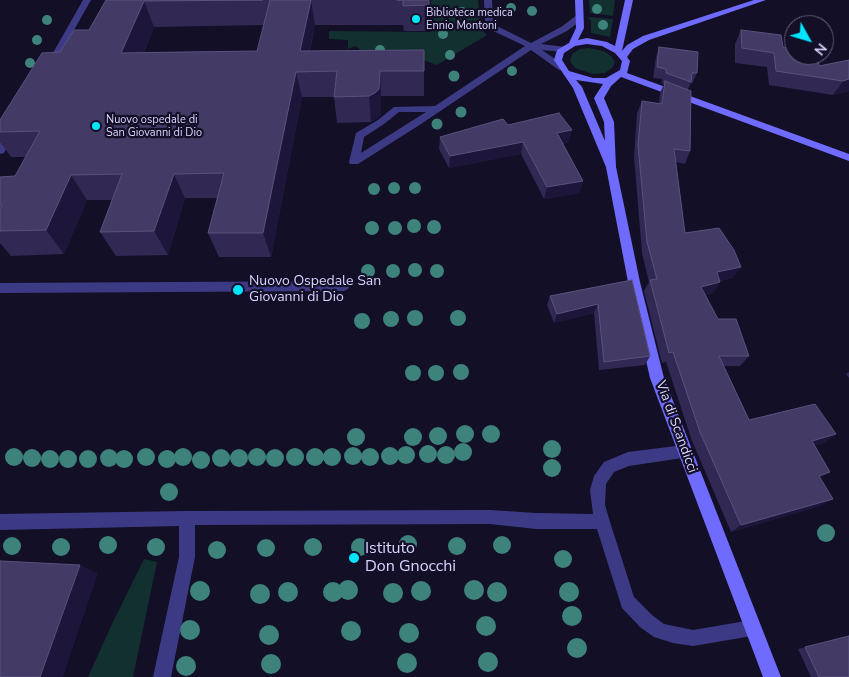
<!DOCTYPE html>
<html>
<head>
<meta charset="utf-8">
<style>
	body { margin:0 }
	#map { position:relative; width:849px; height:677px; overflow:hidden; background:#130f26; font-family:"Nunito Sans",sans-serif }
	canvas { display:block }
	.north { position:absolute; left:784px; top:15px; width:50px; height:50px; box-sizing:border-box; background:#130f26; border:1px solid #625e7d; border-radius:50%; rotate:129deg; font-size:14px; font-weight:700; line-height:20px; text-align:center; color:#d9d4ff }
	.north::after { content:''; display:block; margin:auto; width:18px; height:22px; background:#00e5ff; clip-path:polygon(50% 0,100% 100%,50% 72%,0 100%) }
</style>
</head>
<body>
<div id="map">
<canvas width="849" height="677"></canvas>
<div class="north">N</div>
</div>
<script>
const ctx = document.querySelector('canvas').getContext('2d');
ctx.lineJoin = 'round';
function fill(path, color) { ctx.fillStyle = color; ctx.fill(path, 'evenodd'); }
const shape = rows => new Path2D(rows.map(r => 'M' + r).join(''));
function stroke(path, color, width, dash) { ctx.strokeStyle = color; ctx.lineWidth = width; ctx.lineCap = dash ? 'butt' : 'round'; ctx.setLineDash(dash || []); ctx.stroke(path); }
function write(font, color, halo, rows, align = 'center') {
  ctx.font = font + ' "Nunito Sans",sans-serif'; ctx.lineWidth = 4.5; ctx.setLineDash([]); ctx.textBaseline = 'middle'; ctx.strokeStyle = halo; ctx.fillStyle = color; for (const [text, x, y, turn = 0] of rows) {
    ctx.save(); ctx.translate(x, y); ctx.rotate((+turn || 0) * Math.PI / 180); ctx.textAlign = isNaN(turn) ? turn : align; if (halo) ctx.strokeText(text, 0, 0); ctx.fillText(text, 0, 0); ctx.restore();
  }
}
fill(shape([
	[431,0,478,0,482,30,487,35,437,65,426,61,401,62,356,51,360,49,355,46,348,49,348,40,329,39,329,31,431,32],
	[589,0,615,0,613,16,590,13],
	[588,17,613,19,610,37,591,33,591,21],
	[589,48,604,51,611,56,615,62,612,68,605,73,593,74,575,68,570,61,572,54,580,49],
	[144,559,157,562,133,677,88,677,112,624]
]), '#12302f');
fill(shape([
	[83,0,91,0,53,67,46,69,45,67,83,0],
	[484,0,492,0,493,22,495,25,531,43,561,27,577,15,583,15,583,19,567,31,541,44,566,47,566,51,563,52,542,50,565,66,565,70,559,70,531,50,421,124,358,164,350,164,349,162,356,133,378,120,394,107,435,106,525,46,489,29,485,22,484,0],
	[399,112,426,112,361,153,364,137,384,124,399,112],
	[11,129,16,132,4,153,0,154,0,143,8,130,11,129],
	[344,281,348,283,350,286,348,289,344,291,0,293,0,283,344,281],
	[684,445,689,447,691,452,689,457,629,466,614,472,606,484,605,505,610,522,634,597,652,615,664,624,693,630,752,620,758,622,760,628,758,634,752,636,693,646,673,643,654,637,640,627,622,608,597,529,536,529,490,524,195,525,195,557,171,677,153,677,179,557,179,526,0,530,0,514,187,511,490,510,536,513,593,514,590,490,594,476,604,462,628,452,684,445]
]), '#3d3a85');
fill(shape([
	[575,0,583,0,584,28,578,40,587,38,607,42,615,46,625,0,633,0,622,51,627,45,643,36,754,0,766,0,649,40,633,49,627,57,630,61,627,73,849,154,849,161,621,77,611,86,604,98,614,122,616,167,640,282,664,378,781,677,763,677,650,378,628,282,606,167,573,88,554,60,557,50,569,43,576,28,575,0],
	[587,44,602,46,615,53,622,61,620,70,606,78,593,78,569,71,562,60,564,53,575,46,587,44],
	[576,80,603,84,594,98,604,122,605,141,582,87,576,80]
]), '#6f6bff');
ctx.fillStyle = '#3d827b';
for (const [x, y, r] of [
	[511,8,5],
	[597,9,5],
	[532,11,5],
	[462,12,5],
	[47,20,5],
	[603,25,5],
	[443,34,5],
	[37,40,5],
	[380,50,5],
	[450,55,5],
	[30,63,5],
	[512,71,5],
	[454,76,5.5],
	[461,112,5.5],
	[437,124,5.5],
	[394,188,6],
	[415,188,6],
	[374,189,6],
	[414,226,7],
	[434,227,7],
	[372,228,7],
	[395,228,7],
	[415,270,7],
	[368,271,7],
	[393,271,7],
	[437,271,7],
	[415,318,8],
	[458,318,8],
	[391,319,8],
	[362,321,8],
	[461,372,8],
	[413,373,8],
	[436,373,8],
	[465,434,9],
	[491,434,9],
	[438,436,9],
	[356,437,9],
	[413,437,9],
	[552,449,9],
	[463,452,9],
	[428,454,9],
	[406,455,9],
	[446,455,9],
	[353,456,9],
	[390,456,9],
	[14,457,9],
	[146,457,9],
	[183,457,9],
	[257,457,9],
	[295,457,9],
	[315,457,9],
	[332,457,9],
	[370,457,9],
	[32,458,9],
	[109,458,9],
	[221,458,9],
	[239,458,9],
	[275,458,9],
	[50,459,9],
	[68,459,9],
	[88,459,9],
	[124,459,9],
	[167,459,9],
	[201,460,9],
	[552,468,9],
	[169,492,9],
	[826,533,9],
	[408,544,9],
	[108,545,9],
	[502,545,9],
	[12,546,9],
	[457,546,9],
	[61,547,9],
	[156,547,9],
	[313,547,9],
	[360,547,9],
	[266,548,9],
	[217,550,9],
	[563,559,9],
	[348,590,10],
	[474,590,10],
	[200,591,10],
	[421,591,10],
	[288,592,10],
	[333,592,10],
	[497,592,10],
	[569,592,10],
	[393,593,10],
	[260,594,10],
	[572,616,10],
	[486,626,10],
	[190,630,10],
	[351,631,10],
	[409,633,10],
	[269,635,10],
	[577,648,10],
	[488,662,10],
	[407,663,10],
	[271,664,10],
	[186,666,10]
]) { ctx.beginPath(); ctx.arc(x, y, r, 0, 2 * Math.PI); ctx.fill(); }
fill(shape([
	[106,0,429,0,429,31,404,31,403,25,315,25,310,51,424,50,424,96,381,96,381,115,377,118,371,122,337,123,334,97,302,97,271,257,219,257,208,233,218,198,185,198,168,255,116,256,100,232,112,200,87,200,64,254,11,256,0,243,0,177,15,176,26,157,11,157,0,142,0,120,60,52,89,30],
	[264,25,257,51,144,52,154,27],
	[741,30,783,47,819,66,849,60,849,91,833,95,769,85,767,67,735,63,735,44],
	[659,47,697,73,692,84,691,83,688,89,690,151,685,164,676,162,685,233,733,278,720,281,713,293,705,295,718,319,749,356,740,366,724,366,749,420,836,434,824,443,815,445,820,478,833,499,820,506,731,532,692,441,666,362,662,363,644,291,649,282,642,253,634,157,637,113,642,101,659,103,660,93,664,84,662,84,662,79,653,78,656,57],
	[508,125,569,142,563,144,583,181,579,193,544,199,521,154,449,168,439,149,440,137],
	[632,280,650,356,645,365,599,370,594,313,554,323,547,305,550,296],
	[849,372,849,378,846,374],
	[849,636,849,677,811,677,798,649]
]), '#312854');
fill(shape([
	[311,0,315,25,305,72,300,51],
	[144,1,154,27,133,78,121,53],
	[380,71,381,96,381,115,371,122,369,96],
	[296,72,302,97,271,257,263,233],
	[849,79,849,91,833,95,843,81],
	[572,130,569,142,554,146,557,133],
	[523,142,521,154,449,168,450,156],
	[174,174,185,198,168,255,154,231],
	[71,175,87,200,64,254,46,230],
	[583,181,579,193,544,199,547,187],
	[741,267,733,278,710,283,717,272],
	[720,282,713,293,694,298,701,287],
	[598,304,594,313,554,323,557,314],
	[836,434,824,443,801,449,812,441],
	[830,472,818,479,819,476],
	[833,499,820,506,731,532,741,525],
	[80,565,98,573,63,677,40,677]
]), '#1d163a');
const building = shape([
	[106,0,263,0,144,1,121,53,257,51,270,0,311,0,300,51,424,50,424,71,380,71,379,89,375,93,369,96,334,97,337,71,296,72,263,233,208,233,224,173,174,174,154,231,100,232,122,174,71,175,46,230,0,231,0,209,2,205,0,205,0,177,15,176,40,131,0,132,0,120,42,53,60,52,74,30,89,30,106,0],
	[397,0,429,0,429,5,403,6,403,0,397,0],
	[741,30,781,35,783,47,794,48,794,55,818,55,819,66,849,60,849,79,843,81,776,71,774,53,742,48,741,30],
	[659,47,698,52,697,73,692,73,691,82,666,73,666,69,657,67,659,47],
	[665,81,691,91,690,151,674,149,685,233,719,228,734,250,741,267,717,272,720,282,701,287,718,319,736,319,749,356,719,356,749,420,815,404,836,434,812,441,830,472,819,476,833,499,741,525,700,432,673,352,669,353,650,280,657,279,647,242,638,145,642,101,662,104,665,81],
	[559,113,572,130,557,133,583,181,547,187,523,142,450,156,440,137,503,119,508,125,559,113],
	[632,280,650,356,604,362,598,304,557,314,550,296,632,280],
	[0,561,80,565,40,677,0,677,0,561],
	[849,636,849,677,819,677,805,647,849,636]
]);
fill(building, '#433a66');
stroke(building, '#5a527e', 1);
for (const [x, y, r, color] of [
	[416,19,5,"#00e5ff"],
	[96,126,5,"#00e5ff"],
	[238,290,6,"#00e5ff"],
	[354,558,6,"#00e5ff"]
]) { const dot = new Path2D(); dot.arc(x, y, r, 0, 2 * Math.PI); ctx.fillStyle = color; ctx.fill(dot); stroke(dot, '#130f26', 2); }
write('11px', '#d9d4ff', '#130f26', [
	["Biblioteca medica",426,13],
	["Ennio Montoni",426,26],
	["Nuovo ospedale di",106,120],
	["San Giovanni di Dio",106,133]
], 'left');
write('14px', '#d9d4ff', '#130f26', [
	["Nuovo Ospedale San",249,282],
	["Giovanni di Dio",249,298]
], 'left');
write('14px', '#d9d4ff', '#130f26', [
	["Via di Scandicci",676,427,70]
]);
write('16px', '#d9d4ff', '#130f26', [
	["Istituto",365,549],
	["Don Gnocchi",365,567]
], 'left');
</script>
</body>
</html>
